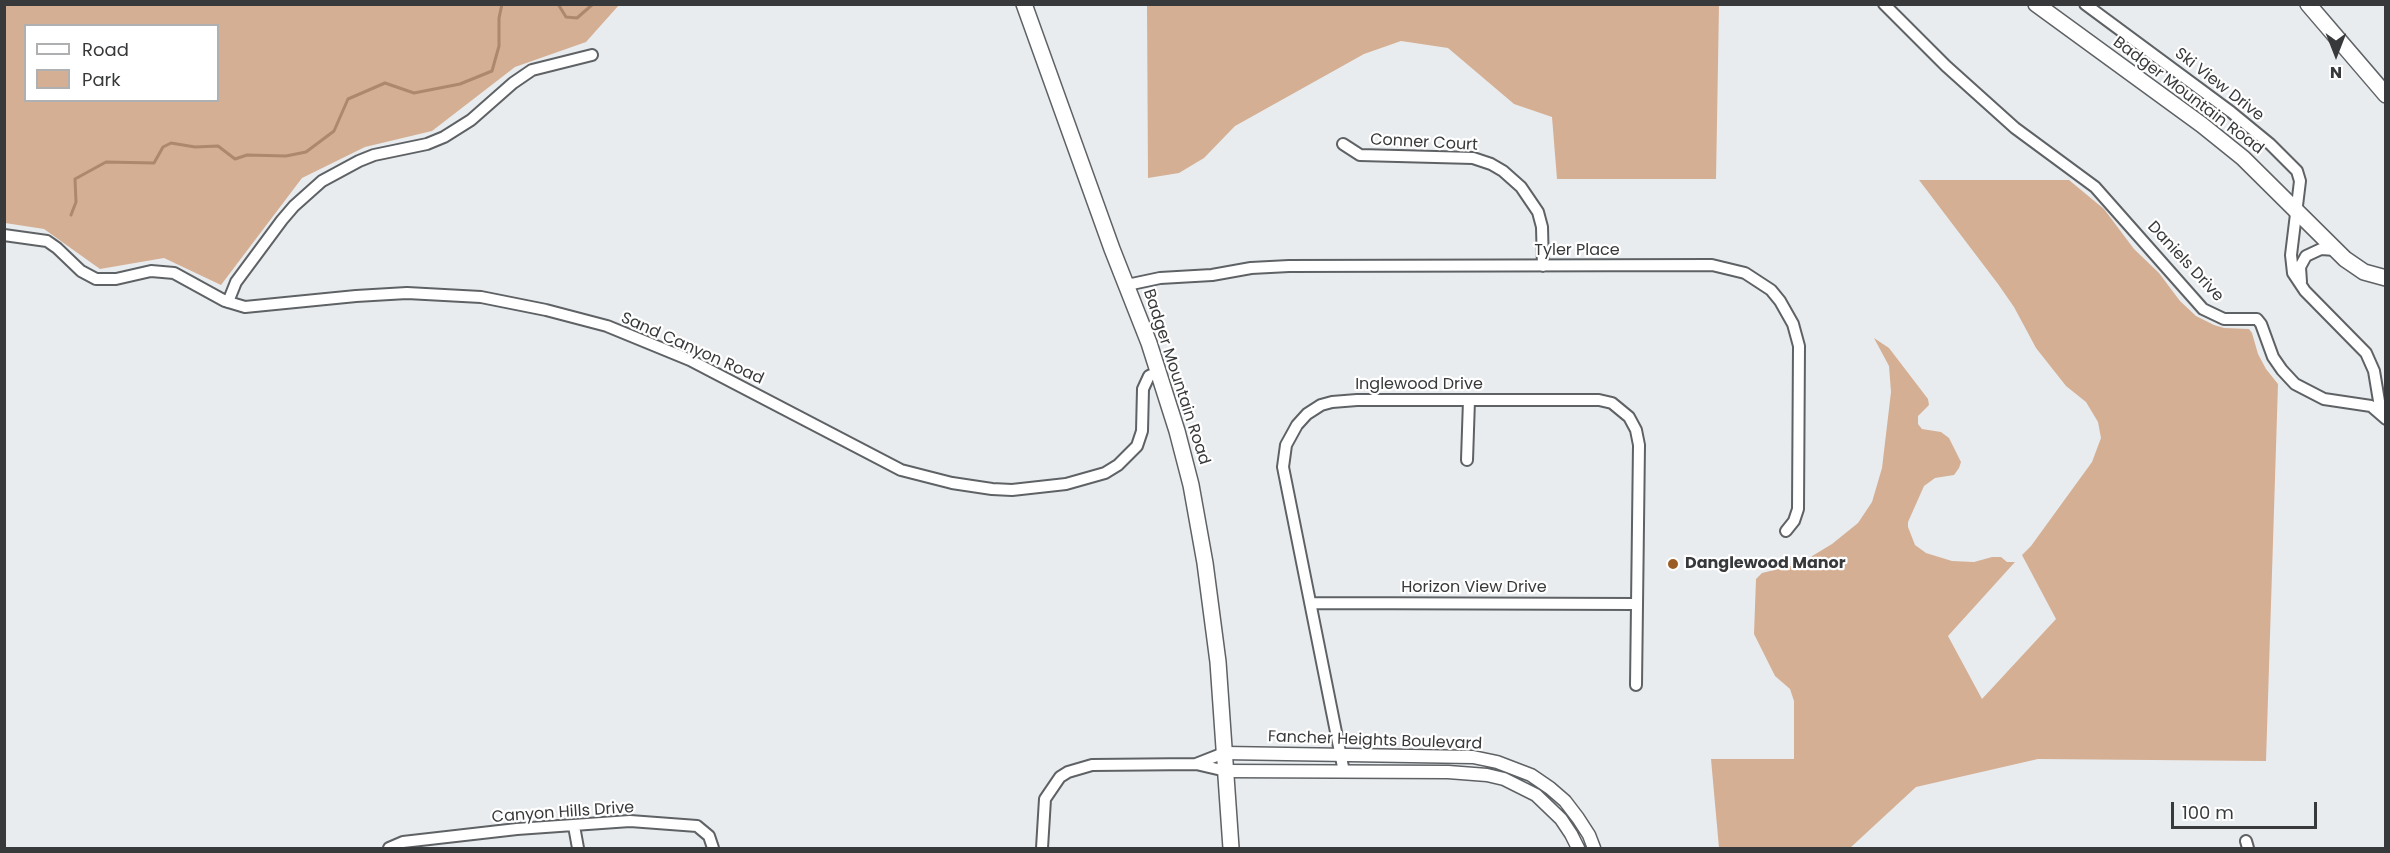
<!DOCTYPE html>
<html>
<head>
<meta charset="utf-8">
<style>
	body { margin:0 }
	#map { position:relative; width:2390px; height:853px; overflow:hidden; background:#e8ecef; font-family:Poppins,sans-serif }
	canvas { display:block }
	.frame { position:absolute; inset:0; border:6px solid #38393b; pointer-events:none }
	.legend { position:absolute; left:24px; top:24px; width:195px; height:78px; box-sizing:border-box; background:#fff; border:2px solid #afb0b1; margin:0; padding:8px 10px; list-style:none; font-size:18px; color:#38393b }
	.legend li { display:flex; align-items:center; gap:12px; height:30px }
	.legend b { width:30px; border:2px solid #afb0b1 }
	.north { position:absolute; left:2306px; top:24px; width:60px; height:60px; -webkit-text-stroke:4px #fff; paint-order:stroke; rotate:180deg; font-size:16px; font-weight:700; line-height:24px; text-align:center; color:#38393b }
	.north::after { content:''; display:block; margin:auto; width:21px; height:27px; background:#38393b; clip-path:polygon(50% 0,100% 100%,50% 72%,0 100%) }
	.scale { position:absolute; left:2171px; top:802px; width:146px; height:27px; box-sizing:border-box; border:3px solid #38393b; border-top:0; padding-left:8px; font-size:18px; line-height:21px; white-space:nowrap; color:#38393b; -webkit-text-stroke:4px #fff; paint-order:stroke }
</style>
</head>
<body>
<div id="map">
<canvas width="2390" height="853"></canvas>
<div class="frame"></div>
<ul class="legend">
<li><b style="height:8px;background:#fff"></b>Road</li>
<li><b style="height:16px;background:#d5af93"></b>Park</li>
</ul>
<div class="north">N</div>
<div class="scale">100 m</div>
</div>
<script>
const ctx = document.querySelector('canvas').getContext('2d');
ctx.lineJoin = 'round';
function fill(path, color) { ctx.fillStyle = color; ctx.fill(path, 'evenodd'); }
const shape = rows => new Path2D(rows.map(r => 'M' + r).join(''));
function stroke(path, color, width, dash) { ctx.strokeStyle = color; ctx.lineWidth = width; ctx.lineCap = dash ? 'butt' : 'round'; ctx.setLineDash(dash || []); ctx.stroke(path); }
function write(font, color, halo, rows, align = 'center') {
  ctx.font = font + ' Poppins,sans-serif'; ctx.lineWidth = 4.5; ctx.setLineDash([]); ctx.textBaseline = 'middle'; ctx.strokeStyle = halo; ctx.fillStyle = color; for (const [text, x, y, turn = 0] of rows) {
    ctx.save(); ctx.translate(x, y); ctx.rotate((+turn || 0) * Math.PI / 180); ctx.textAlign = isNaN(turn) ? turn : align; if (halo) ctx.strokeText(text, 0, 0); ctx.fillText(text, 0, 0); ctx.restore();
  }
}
fill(shape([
	[5,4,619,4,619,5,586,42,515,67,432,131,365,147,302,178,221,285,164,258,100,269,44,229,5,223],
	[26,26,218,26,218,100,26,100],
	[1147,5,1719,5,1716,179,1557,179,1552,117,1514,104,1448,48,1401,41,1364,54,1235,126,1204,158,1179,173,1148,178],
	[1919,180,2069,180,2104,209,2134,249,2159,273,2180,301,2196,316,2214,325,2224,328,2249,329,2252,333,2258,354,2266,369,2278,384,2266,761,2038,759,1916,787,1850,848,1719,848,1711,759,1794,759,1794,701,1790,689,1775,676,1754,634,1756,579,1762,573,1799,564,1832,544,1858,523,1872,502,1882,468,1891,392,1889,366,1874,338,1889,348,1928,399,1929,405,1918,416,1918,424,1922,429,1941,432,1949,438,1961,462,1959,468,1954,475,1935,478,1924,486,1908,522,1908,527,1915,545,1926,553,1952,561,1974,562,1992,557,2001,557,2007,562,2015,562,1948,636,1982,699,2056,619,2022,555,2031,546,2092,462,2101,438,2098,422,2086,402,2066,386,2036,348,2014,307,1998,284]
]), '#d5af93');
stroke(shape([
	[558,4,566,17,577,18,593,4],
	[71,215,76,202,75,179,106,162,154,163,163,147,171,143,195,147,218,146,235,159,247,155,286,156,306,152,334,131,348,99,385,83,414,93,460,84,492,71,499,46,499,18,502,4]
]), '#ae886c', 3);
const minor = shape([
	[1884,4,1946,66,2015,128,2095,187,2203,309,2224,319,2257,319,2261,324,2273,357,2282,370,2295,384,2324,399,2371,406,2386,419],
	[2085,4,2231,112,2270,144,2297,171,2300,181,2291,255,2293,273,2305,291,2366,353,2374,371,2381,413],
	[1343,144,1360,155,1473,158,1491,164,1503,171,1521,187,1538,212,1542,227,1543,266],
	[4,235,47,241,57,248,81,271,96,279,116,279,151,271,174,273,225,301,245,307,356,296,407,293,481,297,546,310,607,326,690,360,901,470,952,483,992,489,1012,490,1066,484,1105,473,1118,465,1137,446,1142,431,1143,389,1149,376,1158,372],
	[2301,282,2300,267,2306,256,2321,249,2336,250],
	[1127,285,1160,278,1212,275,1251,268,1289,266,1712,265,1745,273,1771,290,1780,301,1793,324,1799,346,1798,509,1794,521,1786,531],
	[228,302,236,282,282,220,294,206,322,181,359,161,374,155,427,144,444,137,471,120,513,83,532,70,592,55],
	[1467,460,1469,400],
	[1311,603,1636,604],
	[1196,764,1224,753],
	[1344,772,1283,467,1286,445,1297,425,1307,414,1321,405,1332,402,1357,400,1599,400,1612,403,1629,417,1636,430,1639,445,1636,685],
	[574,826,578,848],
	[2246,841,2248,848],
	[389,848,403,842,517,829,630,821,697,826,709,836,713,848],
	[1042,848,1045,799,1060,777,1068,772,1092,765,1196,764,1226,771]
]);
const tertiary = shape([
	[1224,753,1473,757,1497,762,1531,775,1550,788,1565,801,1578,818,1589,835,1594,848],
	[1226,771,1448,772,1487,775,1504,779,1536,795,1561,819,1571,834,1578,848]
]);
const secondary = shape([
	[1024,4,1112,249,1149,343,1177,431,1191,485,1205,563,1218,662,1231,848],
	[2036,4,2202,125,2243,158,2345,259,2364,272,2386,278],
	[2308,4,2386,95]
]);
stroke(minor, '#5f6265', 14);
stroke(tertiary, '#5f6265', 15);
stroke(secondary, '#5f6265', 18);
stroke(minor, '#fff', 10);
stroke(tertiary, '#fff', 12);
stroke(secondary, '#fff', 15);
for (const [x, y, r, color] of [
	[1673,564,6,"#9c5d25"]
]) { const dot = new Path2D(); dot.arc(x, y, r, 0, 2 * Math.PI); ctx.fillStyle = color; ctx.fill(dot); stroke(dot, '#fff', 2); }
write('16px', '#38393b', '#fff', [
	["Ski View Drive",2219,85,38],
	["Badger Mountain Road",2188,96,37],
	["Conner Court",1424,143,3],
	["Tyler Place",1577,251],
	["Daniels Drive",2185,262,47],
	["Sand Canyon Road",692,349,24],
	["Badger Mountain Road",1176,377,72],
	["Inglewood Drive",1419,385],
	["Horizon View Drive",1474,588],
	["Fancher Heights Boulevard",1375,741,2],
	["Canyon Hills Drive",563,813,-4]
]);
write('bold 16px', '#38393b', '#fff', [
	["Danglewood Manor",1685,564]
], 'left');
</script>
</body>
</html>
